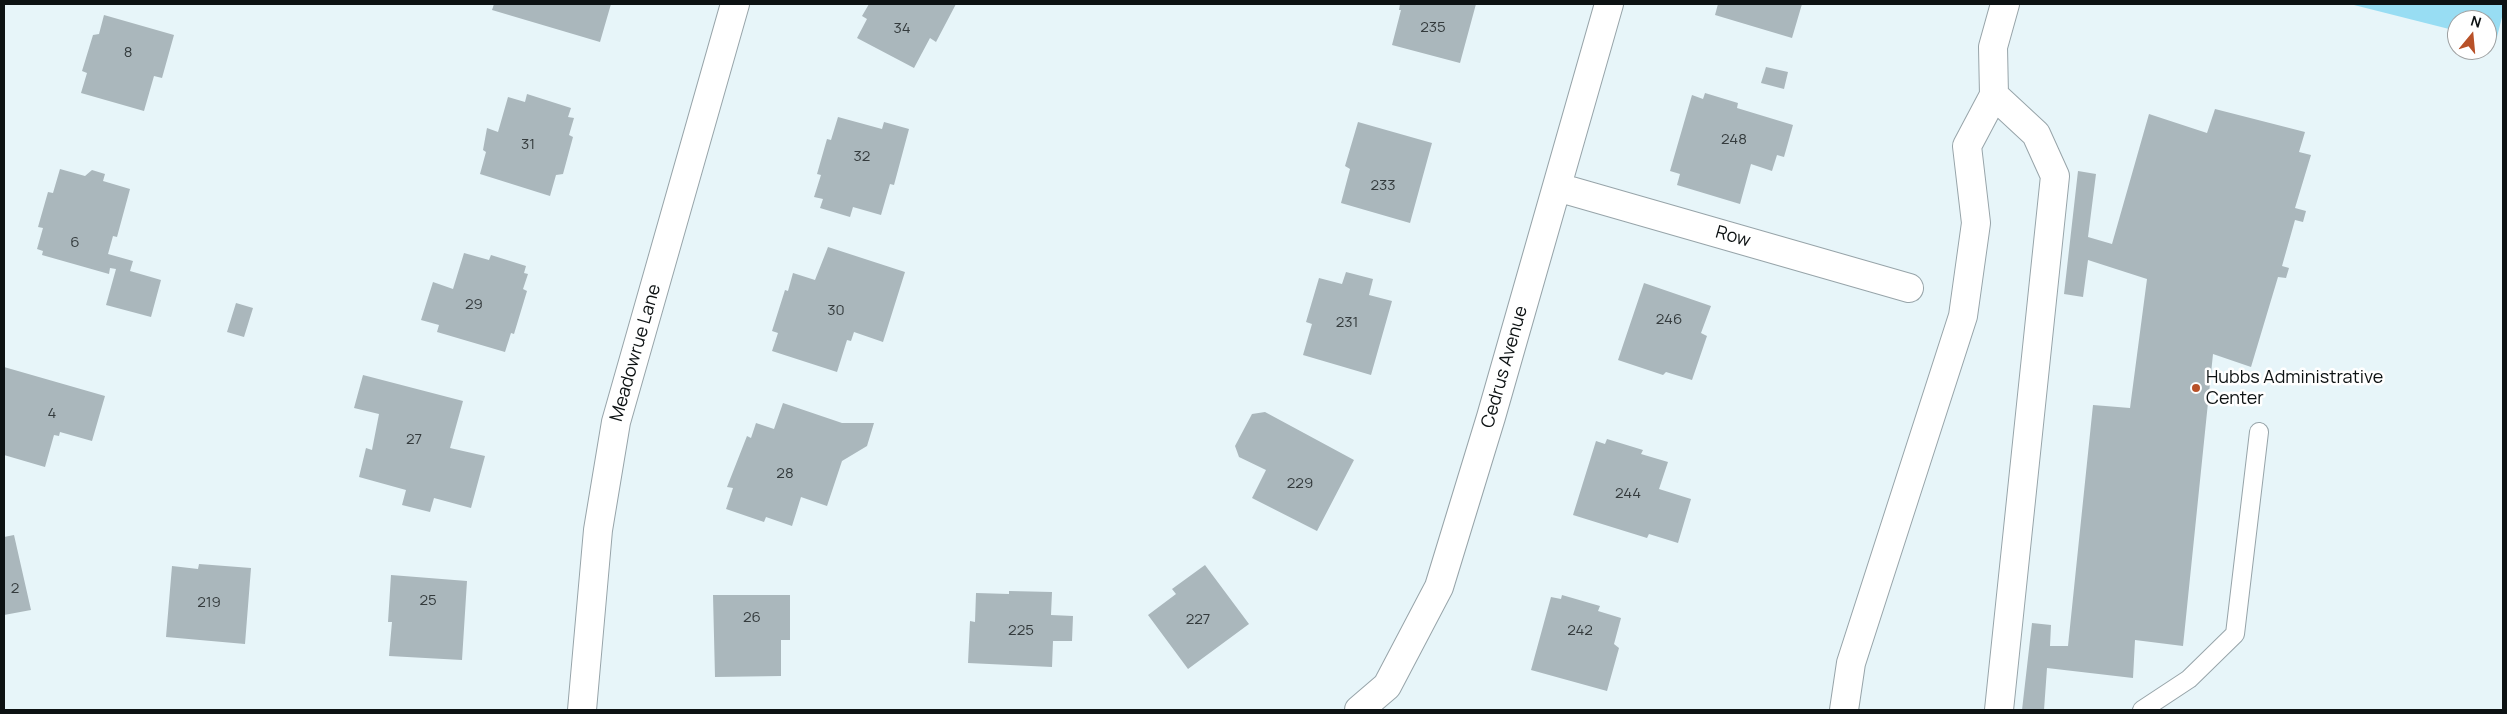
<!DOCTYPE html>
<html>
<head>
<meta charset="utf-8">
<style>
	body { margin:0 }
	#map { position:relative; width:2507px; height:714px; overflow:hidden; background:#e7f5f9; font-family:Manrope,sans-serif }
	canvas { display:block }
	.frame { position:absolute; inset:0; border:5px solid #0d1213; pointer-events:none }
	.north { position:absolute; left:2447px; top:10px; width:50px; height:50px; box-sizing:border-box; background:#fff; border:1px solid #9ea0a1; border-radius:50%; rotate:17deg; font-size:14px; font-weight:700; line-height:20px; text-align:center; color:#0d1213 }
	.north::after { content:''; display:block; margin:auto; width:18px; height:22px; background:#b85128; clip-path:polygon(50% 0,100% 100%,50% 72%,0 100%) }
</style>
</head>
<body>
<div id="map">
<canvas width="2507" height="714"></canvas>
<div class="frame"></div>
<div class="north">N</div>
</div>
<script>
const ctx = document.querySelector('canvas').getContext('2d');
ctx.lineJoin = 'round';
function fill(path, color) { ctx.fillStyle = color; ctx.fill(path, 'evenodd'); }
const shape = rows => new Path2D(rows.map(r => 'M' + r).join(''));
function stroke(path, color, width, dash) { ctx.strokeStyle = color; ctx.lineWidth = width; ctx.lineCap = dash ? 'butt' : 'round'; ctx.setLineDash(dash || []); ctx.stroke(path); }
function write(font, color, halo, rows, align = 'center') {
  ctx.font = font + ' Manrope,sans-serif'; ctx.lineWidth = 5; ctx.setLineDash([]); ctx.textBaseline = 'middle'; ctx.strokeStyle = halo; ctx.fillStyle = color; for (const [text, x, y, turn = 0] of rows) {
    ctx.save(); ctx.translate(x, y); ctx.rotate((+turn || 0) * Math.PI / 180); ctx.textAlign = isNaN(turn) ? turn : align; if (halo) ctx.strokeText(text, 0, 0); ctx.fillText(text, 0, 0); ctx.restore();
  }
}
fill(shape([
	[2350,4,2503,4,2503,13,2496,41,2487,38,2487,20,2457,20,2457,31]
]), '#98ddf3');
fill(shape([
	[494,4,611,4,600,42,492,10],
	[869,4,956,4,936,42,930,38,914,68,857,38,867,19,862,16],
	[1400,4,1476,4,1460,63,1392,45,1401,10,1399,10],
	[1718,4,1802,4,1792,38,1715,15],
	[104,15,174,35,162,78,154,76,144,111,81,93,87,73,82,71,93,35,99,34],
	[1766,67,1788,72,1784,89,1761,83],
	[1705,93,1738,103,1737,108,1793,125,1784,157,1777,155,1772,171,1751,164,1740,204,1677,185,1680,174,1670,171,1692,95,1703,99],
	[527,94,571,108,568,117,574,118,569,135,573,137,563,174,556,175,550,196,480,174,486,152,483,150,487,128,498,132,508,97,525,102],
	[2215,109,2305,132,2299,152,2311,155,2295,208,2306,211,2303,222,2295,220,2282,266,2289,268,2286,278,2278,277,2251,367,2213,354,2183,646,2135,640,2133,678,2047,668,2044,710,2022,710,2032,623,2051,625,2050,646,2068,646,2093,405,2130,408,2147,279,2088,260,2083,297,2064,294,2078,171,2096,174,2088,237,2112,244,2149,114,2207,133],
	[838,117,882,129,884,122,909,129,894,185,890,184,881,215,853,207,850,217,820,208,823,199,814,197,821,175,817,174,827,139,831,140],
	[1358,122,1432,143,1410,223,1341,203,1350,169,1345,166],
	[60,169,85,176,92,170,105,174,103,181,130,189,117,237,113,236,108,254,133,261,130,271,161,280,151,317,106,305,116,269,110,268,109,274,42,255,43,251,37,249,43,228,38,227,48,192,53,193],
	[828,247,905,272,883,342,854,332,851,341,847,340,837,372,772,351,778,333,772,331,785,290,788,291,793,273,815,280],
	[464,253,489,260,491,255,526,266,524,273,528,274,523,289,527,291,514,334,511,333,505,352,437,332,439,325,421,320,433,282,453,289],
	[1346,272,1373,279,1369,295,1392,301,1371,375,1303,355,1312,324,1306,322,1319,278,1342,284],
	[1644,283,1711,306,1701,333,1707,336,1692,380,1666,372,1663,375,1618,360],
	[236,303,253,308,244,337,227,332],
	[4,367,105,396,92,441,60,432,59,436,54,435,45,467,4,455],
	[363,375,463,401,450,448,485,456,471,508,434,498,430,512,402,505,406,490,359,477,366,448,372,450,379,414,354,408],
	[783,403,842,423,874,423,867,446,842,461,827,506,801,497,792,526,766,517,764,522,726,509,733,488,727,487,747,436,751,438,756,423,774,429],
	[1265,412,1354,460,1317,531,1252,498,1266,470,1239,457,1235,446,1252,414],
	[1607,439,1643,450,1641,454,1668,462,1659,489,1691,499,1678,543,1649,534,1647,538,1573,515,1596,441,1605,444],
	[14,535,31,610,4,615,4,537],
	[199,564,251,568,245,644,166,637,172,566,198,569],
	[1205,565,1249,624,1188,669,1148,615,1176,594,1172,589],
	[391,575,467,581,462,660,389,656,392,622,388,622],
	[1009,591,1052,592,1051,615,1073,616,1072,641,1053,641,1052,667,968,663,970,621,975,622,976,593,1009,594],
	[713,595,790,595,790,640,781,640,781,676,715,677],
	[1562,595,1600,606,1598,611,1621,618,1614,644,1619,648,1607,691,1531,670,1551,597,1561,599]
]), '#aab7bc');
const lane = shape([
	[2142,710,2189,679,2235,634,2259,432]
]);
const street = shape([
	[1994,95,2036,134,2055,176,1999,710],
	[1557,187,1909,288],
	[582,710,598,530,616,422,735,4],
	[1359,710,1387,686,1439,587,1491,417,1609,4],
	[1844,710,1851,663,1963,316,1976,223,1967,146,1994,95,1993,47,2005,4]
]);
stroke(lane, '#97a4a9', 20);
stroke(street, '#97a4a9', 30);
stroke(lane, '#fff', 18);
stroke(street, '#fff', 28);
for (const [x, y, r, color] of [
	[2196,388,5,"#b85128"]
]) { const dot = new Path2D(); dot.arc(x, y, r, 0, 2 * Math.PI); ctx.fillStyle = color; ctx.fill(dot); stroke(dot, '#fff', 2); }
write('15px', '#343b3d', null, [
	["235",1433,28],
	["34",902,29],
	["8",128,53],
	["248",1734,140],
	["31",528,145],
	["32",862,157],
	["233",1383,186],
	["6",75,243],
	["29",474,305],
	["30",836,311],
	["246",1669,320],
	["231",1347,323],
	["4",52,414],
	["27",414,440],
	["28",785,474],
	["229",1300,484],
	["244",1628,494],
	["2",15,589],
	["25",428,601],
	["219",209,603],
	["26",752,618],
	["227",1198,620],
	["225",1021,631],
	["242",1580,631]
]);
write('18px', '#0d1213', '#fff', [
	["Row",1733,237,16],
	["Meadowrue Lane",636,353,-74],
	["Cedrus Avenue",1505,367,-74]
]);
write('18px', '#0d1213', '#fff', [
	["Hubbs Administrative",2206,378],
	["Center",2206,399]
], 'left');
</script>
</body>
</html>
